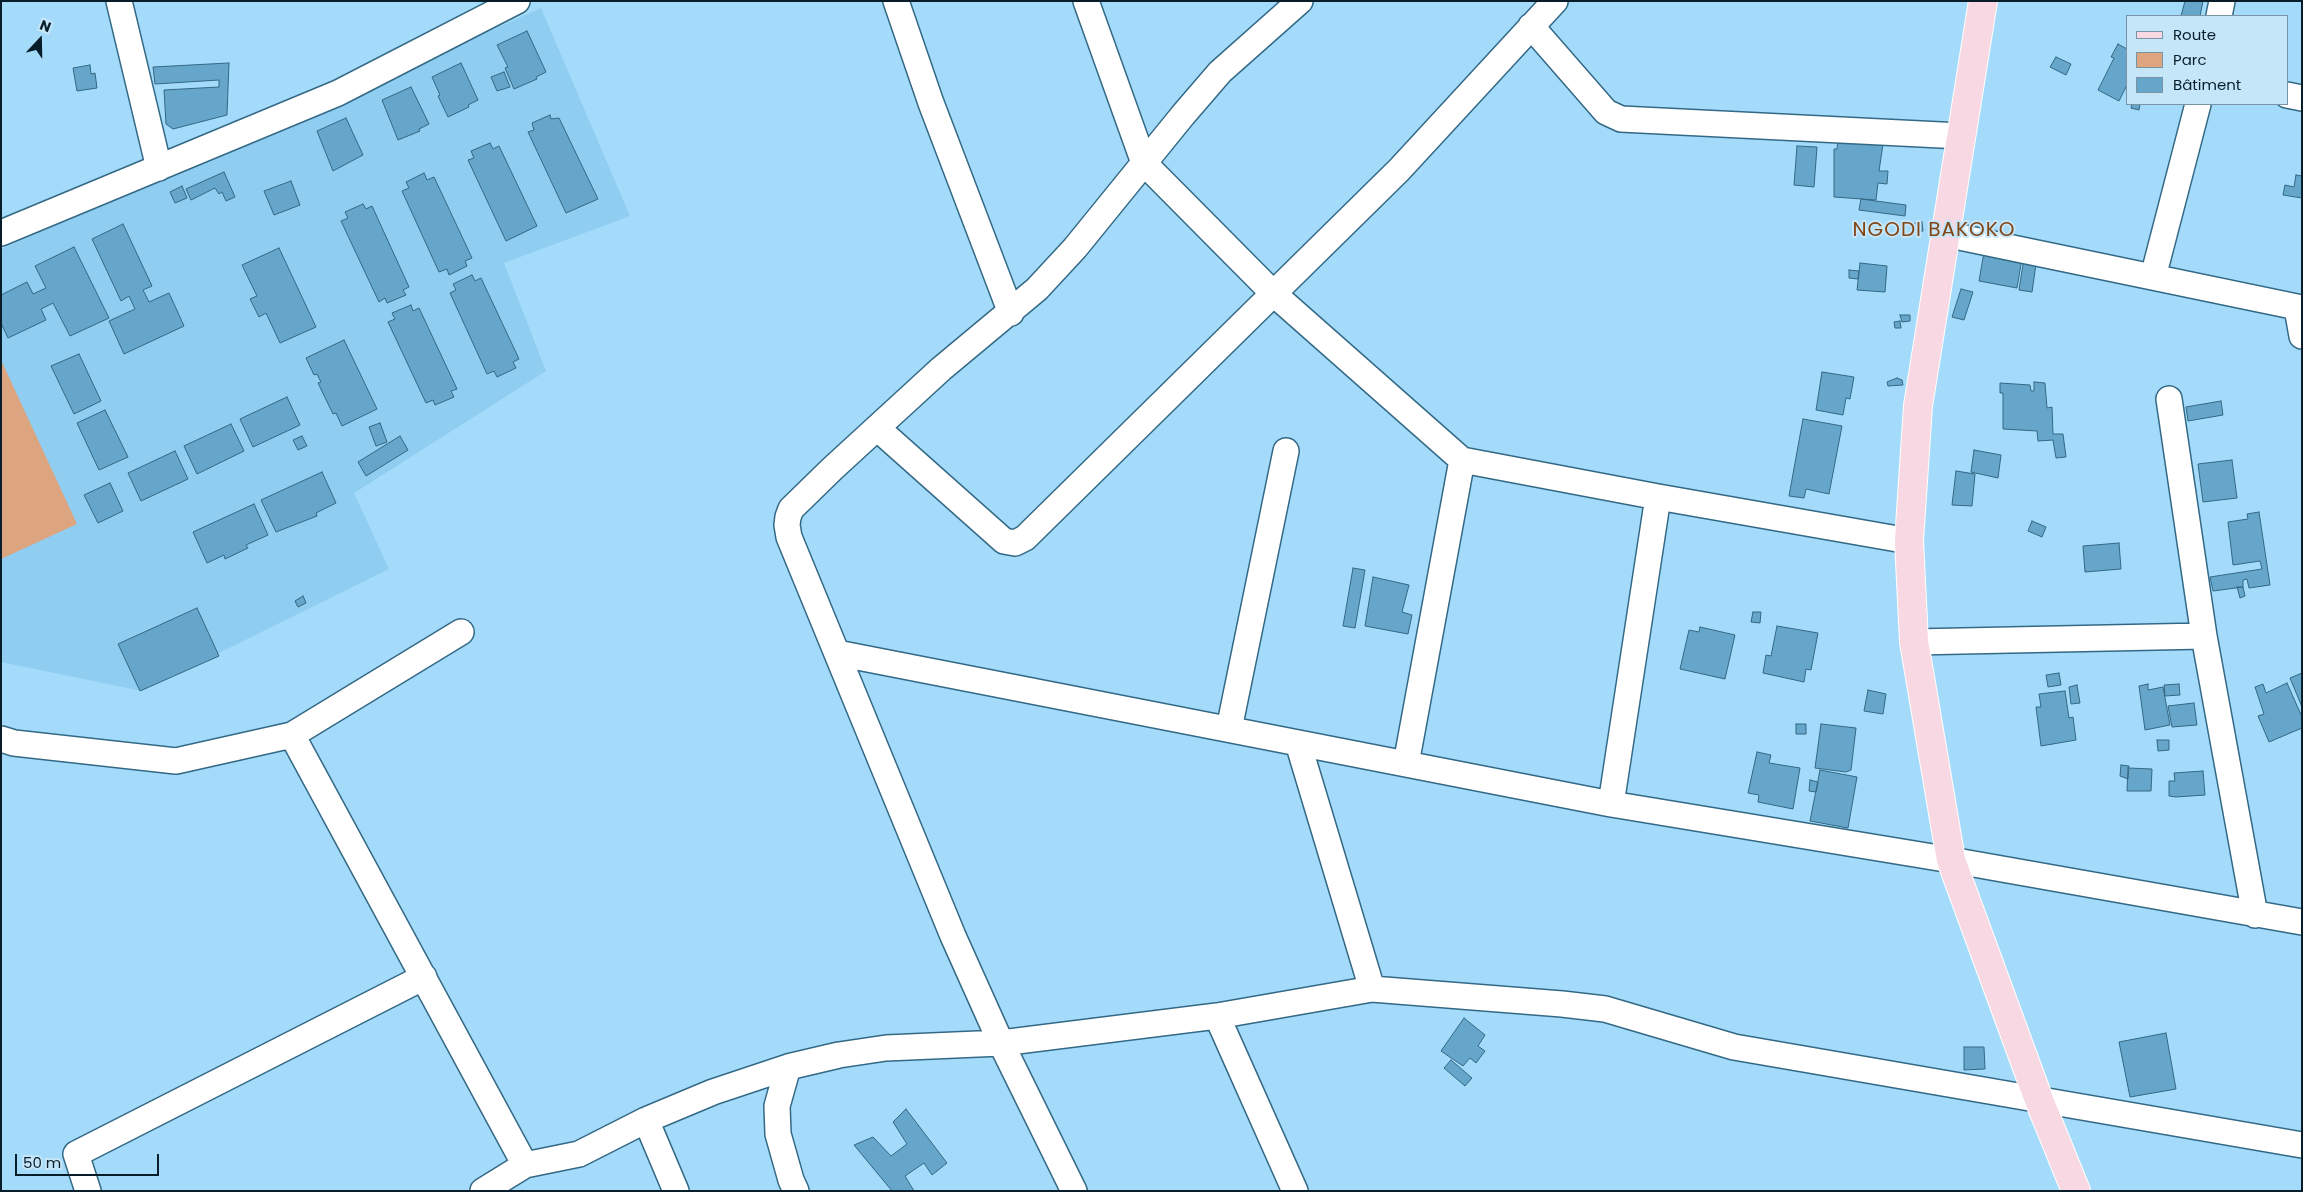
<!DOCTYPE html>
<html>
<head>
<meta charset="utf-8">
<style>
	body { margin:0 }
	#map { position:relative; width:2303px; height:1192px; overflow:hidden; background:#a4dbfb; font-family:Poppins,sans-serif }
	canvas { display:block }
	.frame { position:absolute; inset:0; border:2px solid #071d29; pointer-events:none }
	.legend { position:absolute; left:2126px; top:15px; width:162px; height:90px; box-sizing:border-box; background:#c5e5f8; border:1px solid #7995a5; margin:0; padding:6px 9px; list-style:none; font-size:15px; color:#071d29 }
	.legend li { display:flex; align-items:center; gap:10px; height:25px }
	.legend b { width:25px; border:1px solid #7995a5 }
	.north { position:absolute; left:15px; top:15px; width:50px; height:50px; -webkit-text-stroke:4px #c5e5f8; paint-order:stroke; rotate:21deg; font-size:14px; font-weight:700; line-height:20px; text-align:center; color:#071d29 }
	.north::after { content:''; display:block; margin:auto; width:18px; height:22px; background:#071d29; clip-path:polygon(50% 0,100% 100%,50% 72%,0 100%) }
	.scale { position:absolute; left:15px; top:1154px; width:144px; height:22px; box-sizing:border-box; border:2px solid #071d29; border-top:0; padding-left:6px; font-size:15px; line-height:18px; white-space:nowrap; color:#071d29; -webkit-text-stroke:4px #c5e5f8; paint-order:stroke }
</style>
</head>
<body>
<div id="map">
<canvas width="2303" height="1192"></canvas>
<div class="frame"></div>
<ul class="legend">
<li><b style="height:6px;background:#f7d8e3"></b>Route</li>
<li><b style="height:14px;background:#dca47f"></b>Parc</li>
<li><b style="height:14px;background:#66a6ca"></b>Bâtiment</li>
</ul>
<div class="north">N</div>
<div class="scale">50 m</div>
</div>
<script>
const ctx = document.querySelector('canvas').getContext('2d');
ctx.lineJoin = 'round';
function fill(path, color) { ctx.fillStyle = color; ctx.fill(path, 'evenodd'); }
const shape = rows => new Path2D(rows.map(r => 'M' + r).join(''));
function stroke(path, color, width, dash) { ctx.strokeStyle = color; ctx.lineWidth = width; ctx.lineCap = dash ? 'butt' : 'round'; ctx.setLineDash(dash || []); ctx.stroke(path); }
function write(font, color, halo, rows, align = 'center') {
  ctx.font = font + ' Poppins,sans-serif'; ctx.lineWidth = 4; ctx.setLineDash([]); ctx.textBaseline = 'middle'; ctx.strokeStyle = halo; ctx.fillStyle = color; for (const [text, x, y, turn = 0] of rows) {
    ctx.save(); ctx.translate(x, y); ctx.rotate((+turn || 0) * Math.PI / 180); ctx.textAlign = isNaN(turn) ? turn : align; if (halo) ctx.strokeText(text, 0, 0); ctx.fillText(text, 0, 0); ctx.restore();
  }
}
fill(shape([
	[541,8,630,216,504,263,546,371,354,493,389,569,142,691,1,662,1,249]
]), '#8fcdf1');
fill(shape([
	[1,360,77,524,1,559]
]), '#dca47f');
const building = shape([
	[2185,1,2203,1,2200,16,2181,16,2185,1],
	[527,31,546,72,536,77,537,79,514,89,505,68,508,67,497,45,527,31],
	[2118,44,2127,49,2127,85,2119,101,2098,90,2114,58,2111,57,2118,44],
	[2056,57,2071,64,2066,75,2050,67,2056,57],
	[229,63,227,115,173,129,166,124,164,90,219,87,219,80,155,84,153,67,229,63],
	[461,63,478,100,468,105,469,107,448,117,438,96,440,95,432,77,461,63],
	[90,65,91,74,95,73,97,88,77,91,73,68,90,65],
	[504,72,510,87,497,91,491,77,504,72],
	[411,87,429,124,419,129,420,131,398,140,382,100,411,87],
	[2132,104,2140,104,2139,110,2131,108,2132,104],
	[550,115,551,119,559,118,598,199,566,213,528,132,534,130,532,123,550,115],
	[346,118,363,155,333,171,317,131,346,118],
	[1838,140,1883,144,1879,171,1888,171,1887,184,1878,183,1876,200,1834,197,1834,149,1837,149,1838,140],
	[490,143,493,149,499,146,537,226,506,241,468,160,474,158,471,151,490,143],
	[1797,146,1817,147,1814,187,1794,185,1797,146],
	[224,172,235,197,226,201,222,192,219,194,215,188,191,200,186,189,224,172],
	[424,173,427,180,434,177,472,258,465,261,467,266,449,275,447,269,439,272,402,191,409,188,406,182,424,173],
	[2296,175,2302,176,2302,198,2283,195,2285,185,2294,187,2296,175],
	[291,181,300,205,274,215,264,191,291,181],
	[182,186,187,198,175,203,170,192,182,186],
	[1861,199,1906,205,1905,216,1859,210,1861,199],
	[363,204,366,209,372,206,409,287,403,290,406,295,387,303,385,298,379,302,341,221,348,218,345,212,363,204],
	[1922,222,1923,231,1912,233,1910,224,1922,222],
	[123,224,152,286,143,290,149,302,169,293,184,326,124,354,109,321,135,309,129,296,121,301,92,239,123,224],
	[74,247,109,318,70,336,53,303,41,309,46,320,8,338,1,323,1,295,27,282,33,294,46,288,35,266,74,247],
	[279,248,316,327,280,343,266,313,259,317,250,299,257,296,242,265,279,248],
	[1984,252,2022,258,2017,288,1979,281,1984,252],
	[2037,257,2032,292,2019,290,2024,258,2037,257],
	[1860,263,1887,266,1885,292,1857,290,1860,263],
	[1849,270,1859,271,1858,279,1849,278,1849,270],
	[472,275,475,281,481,278,519,359,513,362,516,368,497,377,494,371,487,374,450,293,456,290,453,284,472,275],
	[1961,289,1973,292,1964,320,1952,317,1961,289],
	[411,305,413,311,419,308,457,389,451,391,454,397,435,405,433,400,426,403,388,322,395,319,392,313,411,305],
	[1900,315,1910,315,1910,321,1902,322,1900,315],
	[1900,321,1901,328,1895,328,1894,322,1900,321],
	[344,340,377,409,342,426,336,413,333,414,318,383,321,382,317,374,314,375,306,358,344,340],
	[79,354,101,401,74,414,51,366,79,354],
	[1822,372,1854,377,1850,399,1846,398,1843,415,1816,410,1822,372],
	[1897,378,1902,380,1903,385,1888,386,1887,382,1897,378],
	[2034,382,2045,383,2047,408,2052,407,2053,434,2063,434,2066,457,2056,458,2053,440,2038,441,2037,431,2003,429,2003,393,2000,393,2000,383,2030,385,2031,391,2034,391,2034,382],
	[287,397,300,425,253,447,240,419,287,397],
	[2221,401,2223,415,2188,421,2186,407,2221,401],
	[105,410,128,457,99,470,77,423,105,410],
	[1803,419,1842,426,1829,494,1806,489,1804,498,1789,496,1803,419],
	[380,423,387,442,376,446,369,427,380,423],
	[231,424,244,451,197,474,184,446,231,424],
	[302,436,307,446,298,450,293,440,302,436],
	[400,436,408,450,366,476,358,462,400,436],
	[1974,450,2001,455,1998,478,1971,472,1974,450],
	[175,451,188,479,141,501,128,473,175,451],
	[2232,460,2237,498,2203,502,2198,464,2232,460],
	[1956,471,1975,474,1972,506,1952,505,1956,471],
	[322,472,336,503,316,513,317,516,276,532,261,500,322,472],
	[110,483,123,511,98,523,84,495,110,483],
	[254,504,268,535,246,545,248,548,225,559,224,555,207,563,193,532,254,504],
	[2259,512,2270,585,2249,588,2247,579,2243,580,2243,587,2213,591,2210,577,2262,569,2260,561,2233,565,2228,522,2248,519,2247,514,2259,512],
	[2032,521,2046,527,2042,537,2028,531,2032,521],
	[2119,543,2121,569,2085,572,2083,546,2119,543],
	[1353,568,1365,570,1355,628,1343,626,1353,568],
	[1373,577,1409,585,1402,612,1412,615,1408,634,1365,626,1373,577],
	[2237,587,2243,587,2245,596,2240,598,2237,587],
	[303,596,306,603,298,607,295,601,303,596],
	[197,608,219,656,140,691,118,644,197,608],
	[1753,612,1761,612,1760,623,1751,622,1753,612],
	[1777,626,1818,633,1811,670,1806,669,1804,682,1763,673,1766,655,1771,656,1777,626],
	[1700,627,1735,635,1725,679,1680,669,1689,630,1699,632,1700,627],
	[2059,673,2061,685,2048,687,2046,675,2059,673],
	[2302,673,2302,707,2290,678,2302,673],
	[2287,683,2302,717,2302,728,2269,742,2258,716,2264,714,2255,687,2263,684,2266,693,2287,683],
	[2148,684,2148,690,2163,687,2170,725,2145,730,2139,686,2148,684],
	[2179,684,2180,695,2165,696,2164,685,2179,684],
	[2077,685,2080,703,2071,704,2069,687,2077,685],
	[1868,690,1886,694,1883,714,1864,711,1868,690],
	[2065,691,2069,718,2073,717,2076,740,2041,746,2036,707,2041,707,2039,694,2065,691],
	[2194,703,2197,725,2172,727,2168,706,2194,703],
	[1796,724,1806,724,1806,734,1796,734,1796,724],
	[1821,724,1856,728,1851,770,1846,772,1815,768,1821,724],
	[2157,740,2169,740,2169,750,2158,751,2157,740],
	[1757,752,1771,755,1769,763,1800,768,1793,809,1758,802,1759,795,1748,793,1757,752],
	[2121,765,2129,766,2128,779,2120,776,2121,765],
	[2128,768,2152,769,2151,791,2127,791,2128,768],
	[1820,770,1857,777,1848,828,1810,821,1820,770],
	[2203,771,2205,795,2176,797,2169,796,2169,781,2175,781,2174,773,2203,771],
	[1810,780,1818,782,1816,792,1809,791,1810,780],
	[1464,1018,1485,1035,1478,1046,1485,1051,1476,1063,1470,1058,1463,1066,1441,1051,1464,1018],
	[2166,1033,2176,1089,2130,1097,2119,1042,2166,1033],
	[1964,1047,1984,1047,1985,1069,1964,1070,1964,1047],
	[1451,1060,1472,1078,1465,1086,1444,1068,1451,1060],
	[906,1109,947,1163,932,1175,924,1163,905,1176,914,1191,892,1191,854,1145,873,1137,891,1156,907,1144,893,1122,906,1109]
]);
fill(building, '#66a6ca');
stroke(building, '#336884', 1);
const minor = shape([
	[119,1,159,168],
	[896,1,931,103,1011,313],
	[1086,1,1144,163,1274,294,1462,460,1406,764],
	[2219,16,2222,1],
	[1531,26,1606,112,1621,119,1961,136],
	[2287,95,2302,98],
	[1,233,338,93,517,1],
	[1945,234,2302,308],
	[2153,277,2198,104],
	[2297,308,2302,336],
	[2169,399,2204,636,2255,915],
	[877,428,1004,541,1015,543,1025,538,1399,170,1555,1],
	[1462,460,1658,497,1909,541],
	[1914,642,2204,636],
	[837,653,1611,804,1951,860,2302,922],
	[1229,729,1286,451],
	[292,735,525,1165],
	[1,739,14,743,176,761,292,735,461,632],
	[1298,743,1372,989],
	[1611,804,1658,497],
	[1217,1016,1295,1191],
	[788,1067,777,1106,778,1134,791,1180,796,1191],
	[646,1120,676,1191],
	[88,1191,76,1154,424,977],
	[483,1191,525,1165,579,1154,646,1120,713,1092,788,1067,839,1055,886,1048,1001,1043,1217,1016,1372,989,1562,1004,1605,1009,1734,1047,2302,1145],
	[1074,1191,1001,1043,953,936,789,537,787,525,788,517,791,509,832,469,941,369,1037,289,1075,248,1183,115,1220,72,1300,1]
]);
const major = shape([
	[1983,1,1918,406,1909,541,1914,642,1951,860,2039,1100,2076,1191]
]);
stroke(minor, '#346985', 28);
stroke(major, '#fff', 30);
stroke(minor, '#fff', 25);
stroke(major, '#f7d8e3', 28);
ctx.letterSpacing = '1px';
write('20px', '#814616', '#c5e5f8', [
	["NGODI BAKOKO",1934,231]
]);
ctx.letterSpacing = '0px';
</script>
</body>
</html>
